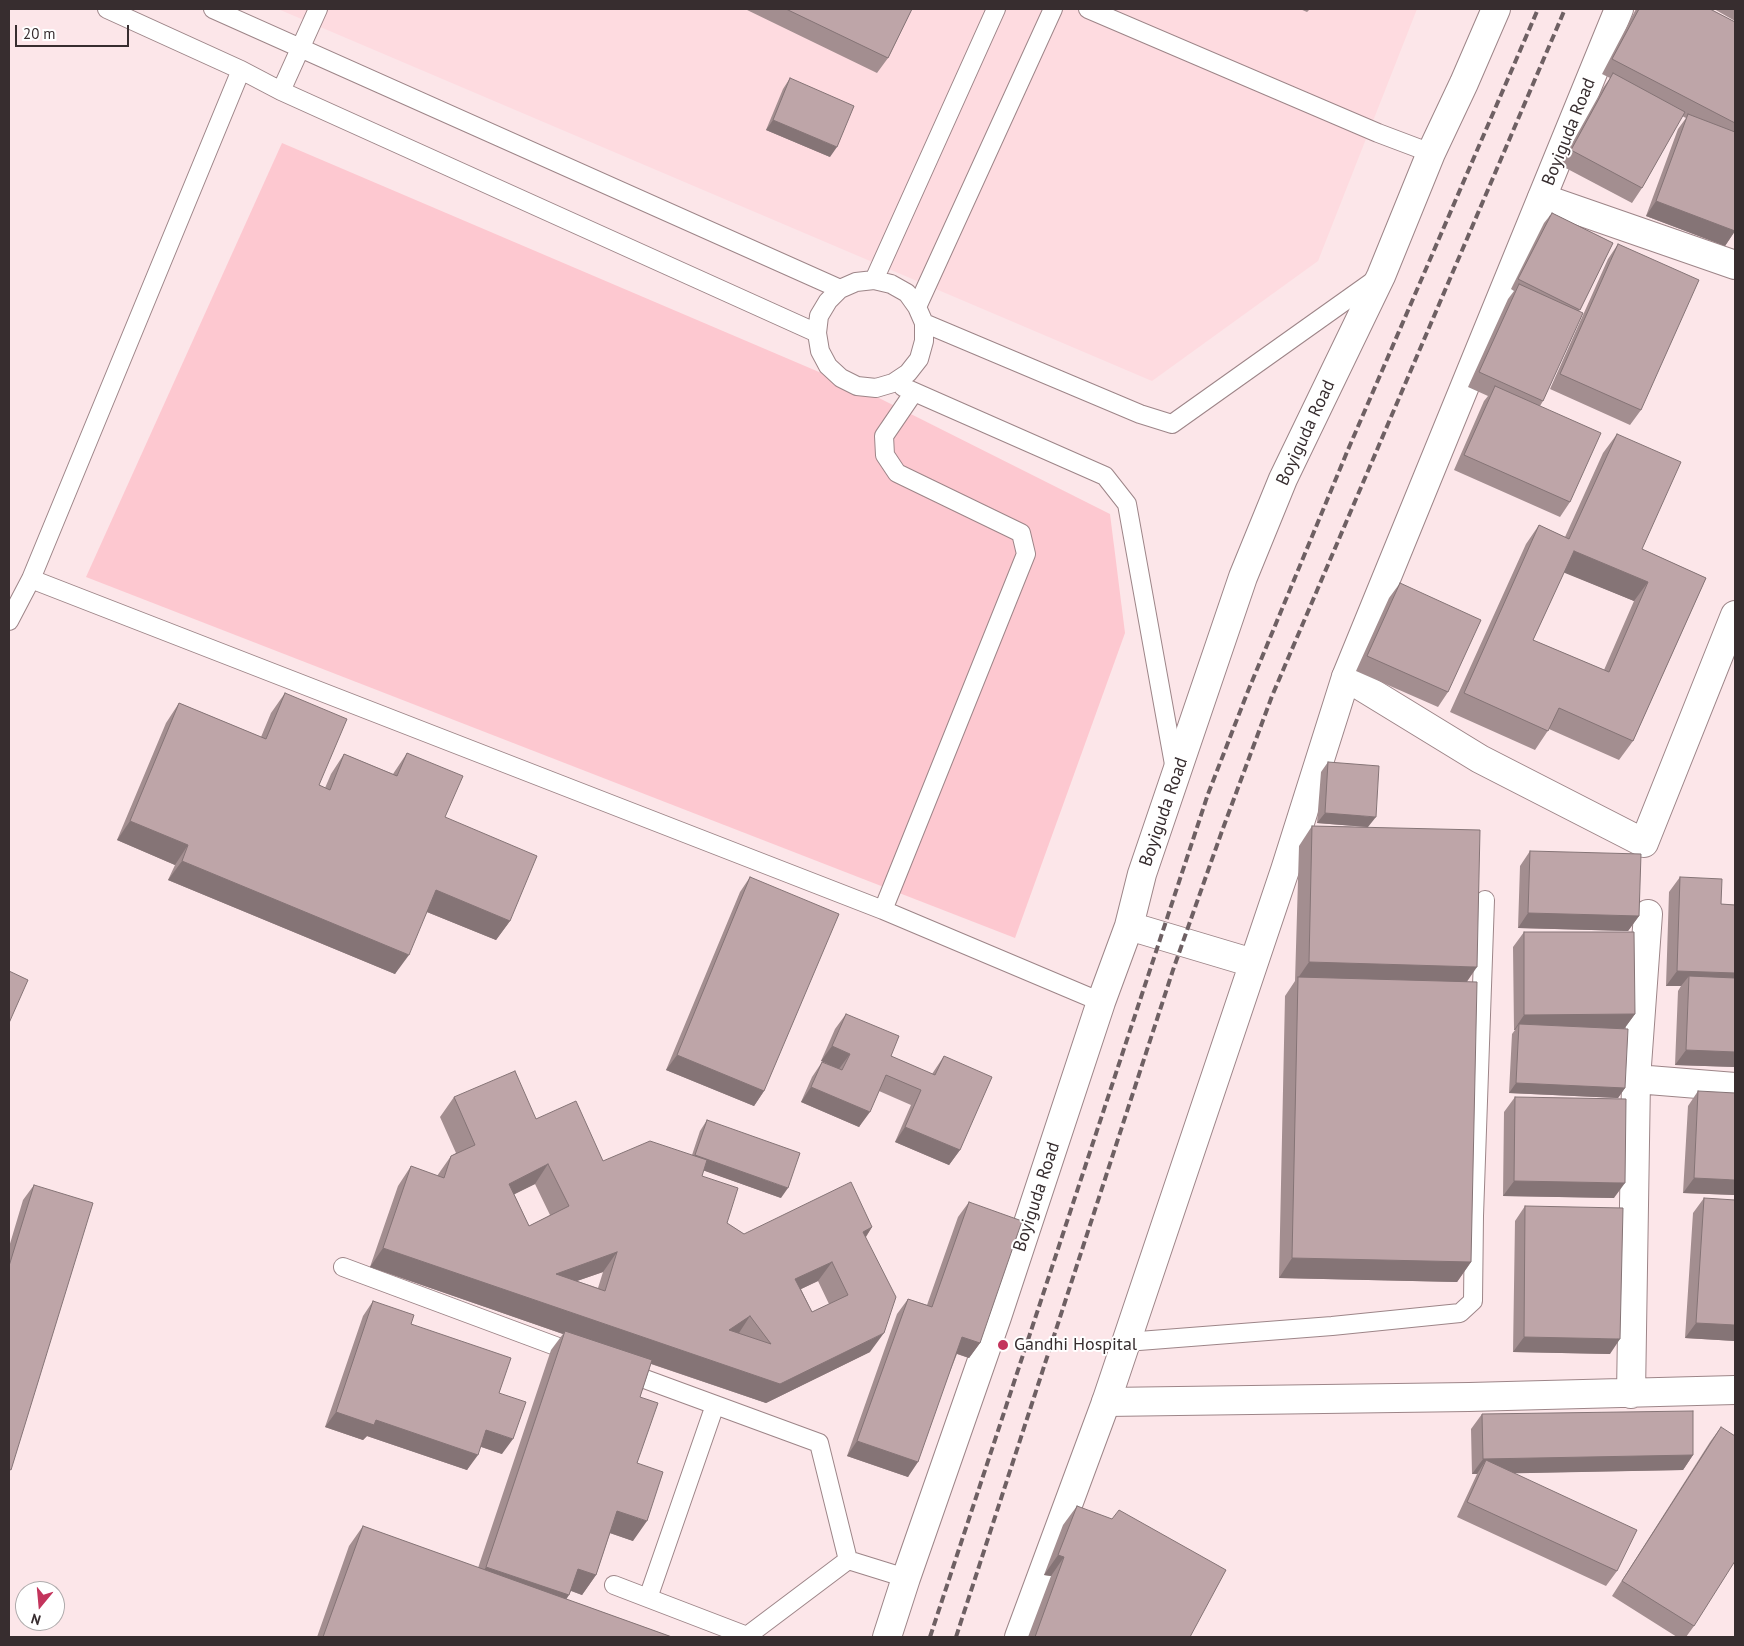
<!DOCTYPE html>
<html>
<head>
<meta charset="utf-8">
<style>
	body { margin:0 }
	#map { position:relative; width:1744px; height:1646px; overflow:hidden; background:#fce6e9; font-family:"PT Sans",sans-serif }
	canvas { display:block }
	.frame { position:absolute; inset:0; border:10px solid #372d2f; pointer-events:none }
	.north { position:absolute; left:15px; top:1581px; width:50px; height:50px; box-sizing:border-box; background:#fff; border:1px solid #afabac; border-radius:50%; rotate:197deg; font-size:14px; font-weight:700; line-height:20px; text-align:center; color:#372d2f }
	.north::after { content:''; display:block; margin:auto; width:18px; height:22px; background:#c3345c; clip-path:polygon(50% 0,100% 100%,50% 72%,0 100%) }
	.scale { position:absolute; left:15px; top:25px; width:114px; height:22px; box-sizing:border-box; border:2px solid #372d2f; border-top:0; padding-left:6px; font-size:15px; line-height:18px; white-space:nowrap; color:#372d2f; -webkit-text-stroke:4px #fff; paint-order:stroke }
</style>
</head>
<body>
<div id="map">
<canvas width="1744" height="1646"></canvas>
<div class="frame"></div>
<div class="north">N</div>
<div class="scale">20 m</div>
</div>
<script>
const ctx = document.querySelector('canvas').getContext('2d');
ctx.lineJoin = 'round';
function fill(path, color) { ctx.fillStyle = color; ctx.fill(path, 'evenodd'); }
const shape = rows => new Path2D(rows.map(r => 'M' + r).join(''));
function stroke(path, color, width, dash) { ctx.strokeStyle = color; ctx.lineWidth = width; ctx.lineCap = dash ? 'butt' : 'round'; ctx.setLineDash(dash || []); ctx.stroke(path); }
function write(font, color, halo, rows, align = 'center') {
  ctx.font = font + ' "PT Sans",sans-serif'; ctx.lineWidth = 4; ctx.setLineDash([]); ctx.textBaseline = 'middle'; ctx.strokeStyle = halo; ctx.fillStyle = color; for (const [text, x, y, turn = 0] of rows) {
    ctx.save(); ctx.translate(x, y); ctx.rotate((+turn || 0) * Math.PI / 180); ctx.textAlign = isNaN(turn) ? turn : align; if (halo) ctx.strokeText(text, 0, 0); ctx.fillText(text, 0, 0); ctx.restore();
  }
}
fill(shape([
	[278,9,1417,9,1318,261,1152,381]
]), '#fedbe0');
fill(shape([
	[282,143,873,395,1110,514,1125,633,1015,938,86,577]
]), '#fdc8d0');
const lane = shape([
	[107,9,241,70,281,91,817,333],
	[213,9,840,289],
	[1088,9,1378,133,1431,153],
	[281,91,318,9],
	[874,280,996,9],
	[917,307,907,293,891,284,874,280,856,282,840,289,828,301,819,316,817,333,820,351,828,366,841,378,857,386,876,388,893,383,908,373,919,359,924,341,924,323,917,307,1053,9],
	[924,323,1140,414,1172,424,1376,279],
	[903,387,1105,476,1127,504,1175,770],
	[31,579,883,910,1101,1002],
	[9,621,31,579,241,70],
	[883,910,1026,554,1021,533,897,473,885,455,884,436,914,392],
	[343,1267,577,1354],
	[1126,1342,1332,1326,1460,1313,1473,1301,1474,1216,1485,900],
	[623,1371,819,1443,848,1560],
	[614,1585,747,1636,848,1560,906,1578],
	[648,1598,715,1405]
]);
const street = shape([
	[1542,198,1735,265],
	[1346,677,1480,759,1644,843,1735,615],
	[1636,1079,1735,1087],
	[1631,1394,1636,1079,1648,914],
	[1106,1402,1469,1397,1735,1390]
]);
const primary = shape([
	[1129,926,1253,963],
	[887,1637,906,1578,997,1317,1101,1002,1129,926,1142,874,1243,577,1283,479,1381,276,1431,153,1464,83,1496,9],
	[1019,1637,1106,1402,1285,870,1346,677,1619,9]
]);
stroke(lane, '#9d8588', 20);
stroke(street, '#9d8588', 30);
stroke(primary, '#9d8588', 30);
stroke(lane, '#fff', 18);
stroke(street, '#fff', 28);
stroke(primary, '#fff', 28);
stroke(shape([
	[930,1637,1208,794,1248,691,1347,452,1538,9],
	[956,1637,1173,970,1222,831,1272,696,1565,9]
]), '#6e6063', 4, [8, 4]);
fill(shape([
	[745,9,912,9,888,58,877,73],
	[1300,9,1310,9,1307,12],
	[1636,9,1710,9,1735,22,1735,231,1725,246,1646,216,1678,129,1686,118,1682,116,1642,188,1632,203,1560,165,1603,88,1610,78,1602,74],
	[1714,9,1735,9,1735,21],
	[790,78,830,157,766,130,783,89],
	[1552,213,1613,243,1579,311,1543,401,1540,406,1570,502,1560,517,1454,470,1484,401,1488,396,1468,387,1508,299,1514,291,1511,289,1544,223],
	[1618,244,1641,410,1630,425,1550,389,1608,259],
	[1617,434,1642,549,1706,578,1633,741,1619,760,1549,729,1535,750,1450,712,1526,544,1539,525,1565,537,1603,453],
	[1564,572,1634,601,1604,670,1533,640],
	[1400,583,1448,692,1438,707,1356,671,1389,598],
	[285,693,319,785,325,788,331,774,344,754,393,774,407,753,445,817,510,921,496,940,427,912,395,974,168,880,175,865,117,840,166,723,179,703,261,737,271,713],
	[1328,762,1368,827,1467,981,1471,1262,1457,1282,1279,1278,1285,996,1295,981,1299,846,1312,826,1367,827,1317,823,1321,772],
	[1530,851,1639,916,1628,931,1518,928,1520,866],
	[750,877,764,1091,754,1106,666,1070,740,892],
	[1680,877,1721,904,1735,905,1735,1067,1675,1065,1678,991,1681,986,1666,986,1669,892],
	[1524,932,1635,1014,1624,1029,1625,1088,1618,1098,1509,1093,1512,1034,1515,1030,1514,1030,1513,947],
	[846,1014,891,1056,932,1074,944,1056,960,1150,949,1165,895,1142,911,1105,879,1091,859,1127,801,1102,812,1077,822,1062,832,1065,821,1061,835,1029],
	[1698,1091,1735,1195,1683,1193,1688,1106],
	[454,1097,536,1119,603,1161,692,1155,700,1131,707,1120,781,1198,703,1170,702,1176,727,1223,744,1234,872,1227,866,1237,870,1352,766,1403,651,1364,640,1397,633,1541,610,1533,596,1575,582,1595,571,1591,566,1599,672,1637,317,1637,349,1546,363,1526,478,1568,551,1350,563,1334,370,1267,398,1186,411,1166,437,1176,451,1156,456,1153,440,1117],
	[535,1184,550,1215,529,1226,514,1194],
	[603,1272,598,1288,577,1281],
	[818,1281,829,1304,812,1312,801,1289],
	[1515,1097,1614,1198,1503,1196,1504,1112],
	[34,1185,9,1473,9,1247,23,1200],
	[1704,1198,1735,1341,1685,1338,1693,1213],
	[969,1202,980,1343,969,1358,957,1354,908,1477,847,1456,897,1314,908,1299,927,1305,958,1217],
	[1525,1206,1610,1354,1513,1352,1515,1221],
	[373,1301,411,1324,499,1393,502,1454,481,1447,467,1470,367,1436,363,1440,325,1427,363,1316],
	[1482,1414,1693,1455,1683,1470,1514,1473,1617,1571,1606,1586,1457,1517,1477,1474,1472,1474,1471,1429],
	[1721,1427,1694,1626,1686,1637,1677,1637,1612,1596,1710,1442],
	[1077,1506,1190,1637,1028,1637,1051,1576,1044,1575,1063,1525]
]), '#a38e90');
fill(shape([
	[773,120,837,147,830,157,766,130],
	[1656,201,1735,231,1725,246,1646,216],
	[1574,551,1648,582,1634,601,1560,571],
	[1325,813,1376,817,1368,827,1317,823],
	[130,821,188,845,175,865,117,840],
	[182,861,409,955,395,974,168,880],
	[436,890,510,921,496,940,422,910],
	[1528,913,1639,916,1628,931,1518,928],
	[1309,962,1477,967,1464,986,1298,978],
	[1677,971,1735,973,1735,988,1689,976,1681,986,1666,986],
	[1635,1014,1624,1029,1519,1024,1515,1030,1514,1030,1524,1015],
	[832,1046,850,1054,839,1069,821,1061],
	[1686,1050,1735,1052,1735,1067,1675,1065],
	[677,1055,764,1091,754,1106,666,1070],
	[1516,1083,1625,1088,1618,1098,1509,1093],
	[811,1087,870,1112,859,1127,801,1102],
	[905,1127,960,1150,949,1165,895,1142],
	[695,1155,788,1188,781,1198,688,1165],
	[548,1164,535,1184,495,1204,509,1184],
	[1694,1178,1735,1180,1735,1195,1683,1193],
	[1514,1181,1625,1183,1614,1198,1503,1196],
	[872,1227,859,1247,863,1232],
	[383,1248,780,1384,884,1333,870,1352,766,1403,564,1334,565,1331,563,1334,370,1267],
	[617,1252,603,1272,542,1293,556,1274],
	[1292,1258,1471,1262,1457,1282,1279,1278],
	[832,1262,818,1281,782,1298,795,1279],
	[750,1316,737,1336,729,1330],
	[1696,1323,1735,1325,1735,1341,1685,1338],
	[962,1337,980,1343,969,1358,952,1352],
	[1524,1337,1620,1339,1610,1354,1513,1352],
	[336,1412,376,1420,478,1455,467,1470,367,1436,363,1440,325,1427],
	[486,1430,513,1439,502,1454,476,1445],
	[857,1441,918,1462,908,1477,847,1456],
	[1693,1455,1683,1470,1480,1474,1486,1460,1477,1474,1472,1474,1483,1459],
	[617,1511,647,1521,633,1541,604,1531],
	[1058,1555,1064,1557,1051,1576,1044,1575],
	[486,1567,569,1595,556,1615,472,1587],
	[578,1569,596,1575,582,1595,564,1588]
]), '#857476');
const building = shape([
	[786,9,912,9,888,58,786,9],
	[1639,9,1710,9,1735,22,1735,123,1612,59,1639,9],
	[1613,73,1685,112,1642,188,1571,150,1613,73],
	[790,78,854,106,837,147,773,120,790,78],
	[1688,114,1735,132,1735,231,1656,201,1688,114],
	[1552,213,1613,243,1580,310,1518,279,1552,213],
	[1618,244,1699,280,1641,410,1560,374,1618,244],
	[1519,284,1583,313,1543,401,1479,372,1519,284],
	[1495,386,1601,433,1570,502,1464,455,1495,386],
	[1617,434,1681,462,1642,549,1706,578,1633,741,1559,708,1548,731,1464,693,1539,525,1569,539,1617,434],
	[1574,551,1648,582,1609,672,1533,640,1574,551],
	[1400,583,1481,620,1448,692,1367,656,1400,583],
	[285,693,347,719,319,785,330,790,344,754,397,776,407,753,463,776,445,817,537,856,510,921,436,890,409,955,182,861,188,845,130,821,179,703,266,739,285,693],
	[1328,762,1379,766,1376,817,1325,813,1328,762],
	[1312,826,1480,830,1477,967,1309,962,1312,826],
	[1530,851,1641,854,1639,916,1528,913,1530,851],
	[750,877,839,914,764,1091,677,1055,750,877],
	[1680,877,1722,879,1721,904,1735,905,1735,973,1677,971,1680,877],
	[1524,932,1634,932,1635,1014,1524,1015,1524,932],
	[9,971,28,980,9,1023,9,971],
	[1689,976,1735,978,1735,1052,1686,1050,1689,976],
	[1298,977,1477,982,1471,1262,1292,1258,1298,977],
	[846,1014,899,1036,891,1056,935,1075,944,1056,992,1077,960,1150,905,1127,921,1090,886,1075,870,1112,811,1087,822,1062,842,1070,850,1054,832,1046,846,1014],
	[1519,1024,1628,1029,1625,1088,1516,1083,1519,1024],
	[515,1071,536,1119,576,1101,603,1161,650,1141,707,1160,702,1176,738,1188,727,1223,744,1234,851,1182,872,1227,863,1232,896,1297,884,1333,780,1384,383,1248,411,1166,444,1178,451,1156,475,1145,454,1097,515,1071],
	[548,1164,569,1206,529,1226,509,1184,548,1164],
	[617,1252,605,1291,556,1274,617,1252],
	[832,1262,848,1295,812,1312,795,1279,832,1262],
	[750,1316,771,1344,729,1330,750,1316],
	[1698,1091,1735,1093,1735,1180,1694,1178,1698,1091],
	[1515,1097,1626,1099,1625,1183,1514,1181,1515,1097],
	[707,1120,800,1153,788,1188,695,1155,707,1120],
	[34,1185,93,1203,11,1470,9,1469,9,1266,34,1185],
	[1704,1198,1735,1200,1735,1325,1696,1323,1704,1198],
	[969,1202,1022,1221,980,1343,962,1337,918,1462,857,1441,908,1299,932,1307,969,1202],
	[1525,1206,1623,1208,1620,1339,1524,1337,1525,1206],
	[373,1301,414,1315,411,1324,511,1358,499,1393,526,1402,513,1439,486,1430,478,1455,376,1420,374,1425,336,1412,373,1301],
	[565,1331,652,1360,640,1397,658,1403,637,1463,663,1472,647,1521,617,1511,596,1575,578,1569,569,1595,486,1567,565,1331],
	[1693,1411,1693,1455,1483,1459,1482,1414,1693,1411],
	[1721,1427,1735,1436,1735,1561,1694,1626,1622,1581,1721,1427],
	[1486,1460,1637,1530,1617,1571,1467,1502,1486,1460],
	[1077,1506,1112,1519,1119,1510,1226,1570,1190,1637,1035,1637,1064,1557,1058,1555,1077,1506],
	[363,1526,672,1637,323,1637,363,1526]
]);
fill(building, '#bea5a8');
stroke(building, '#857476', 1);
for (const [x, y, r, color] of [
	[1003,1345,6,"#c3345c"]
]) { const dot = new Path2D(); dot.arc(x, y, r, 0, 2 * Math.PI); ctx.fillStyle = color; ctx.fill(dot); stroke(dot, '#fff', 2); }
write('18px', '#372d2f', '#fff', [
	["Boyiguda Road",1569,132,-68],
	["Boyiguda Road",1306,433,-65],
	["Boyiguda Road",1164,812,-71],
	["Boyiguda Road",1037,1197,-72]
]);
write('18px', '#372d2f', '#fff', [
	["Gandhi Hospital",1014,1345]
], 'left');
</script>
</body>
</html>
